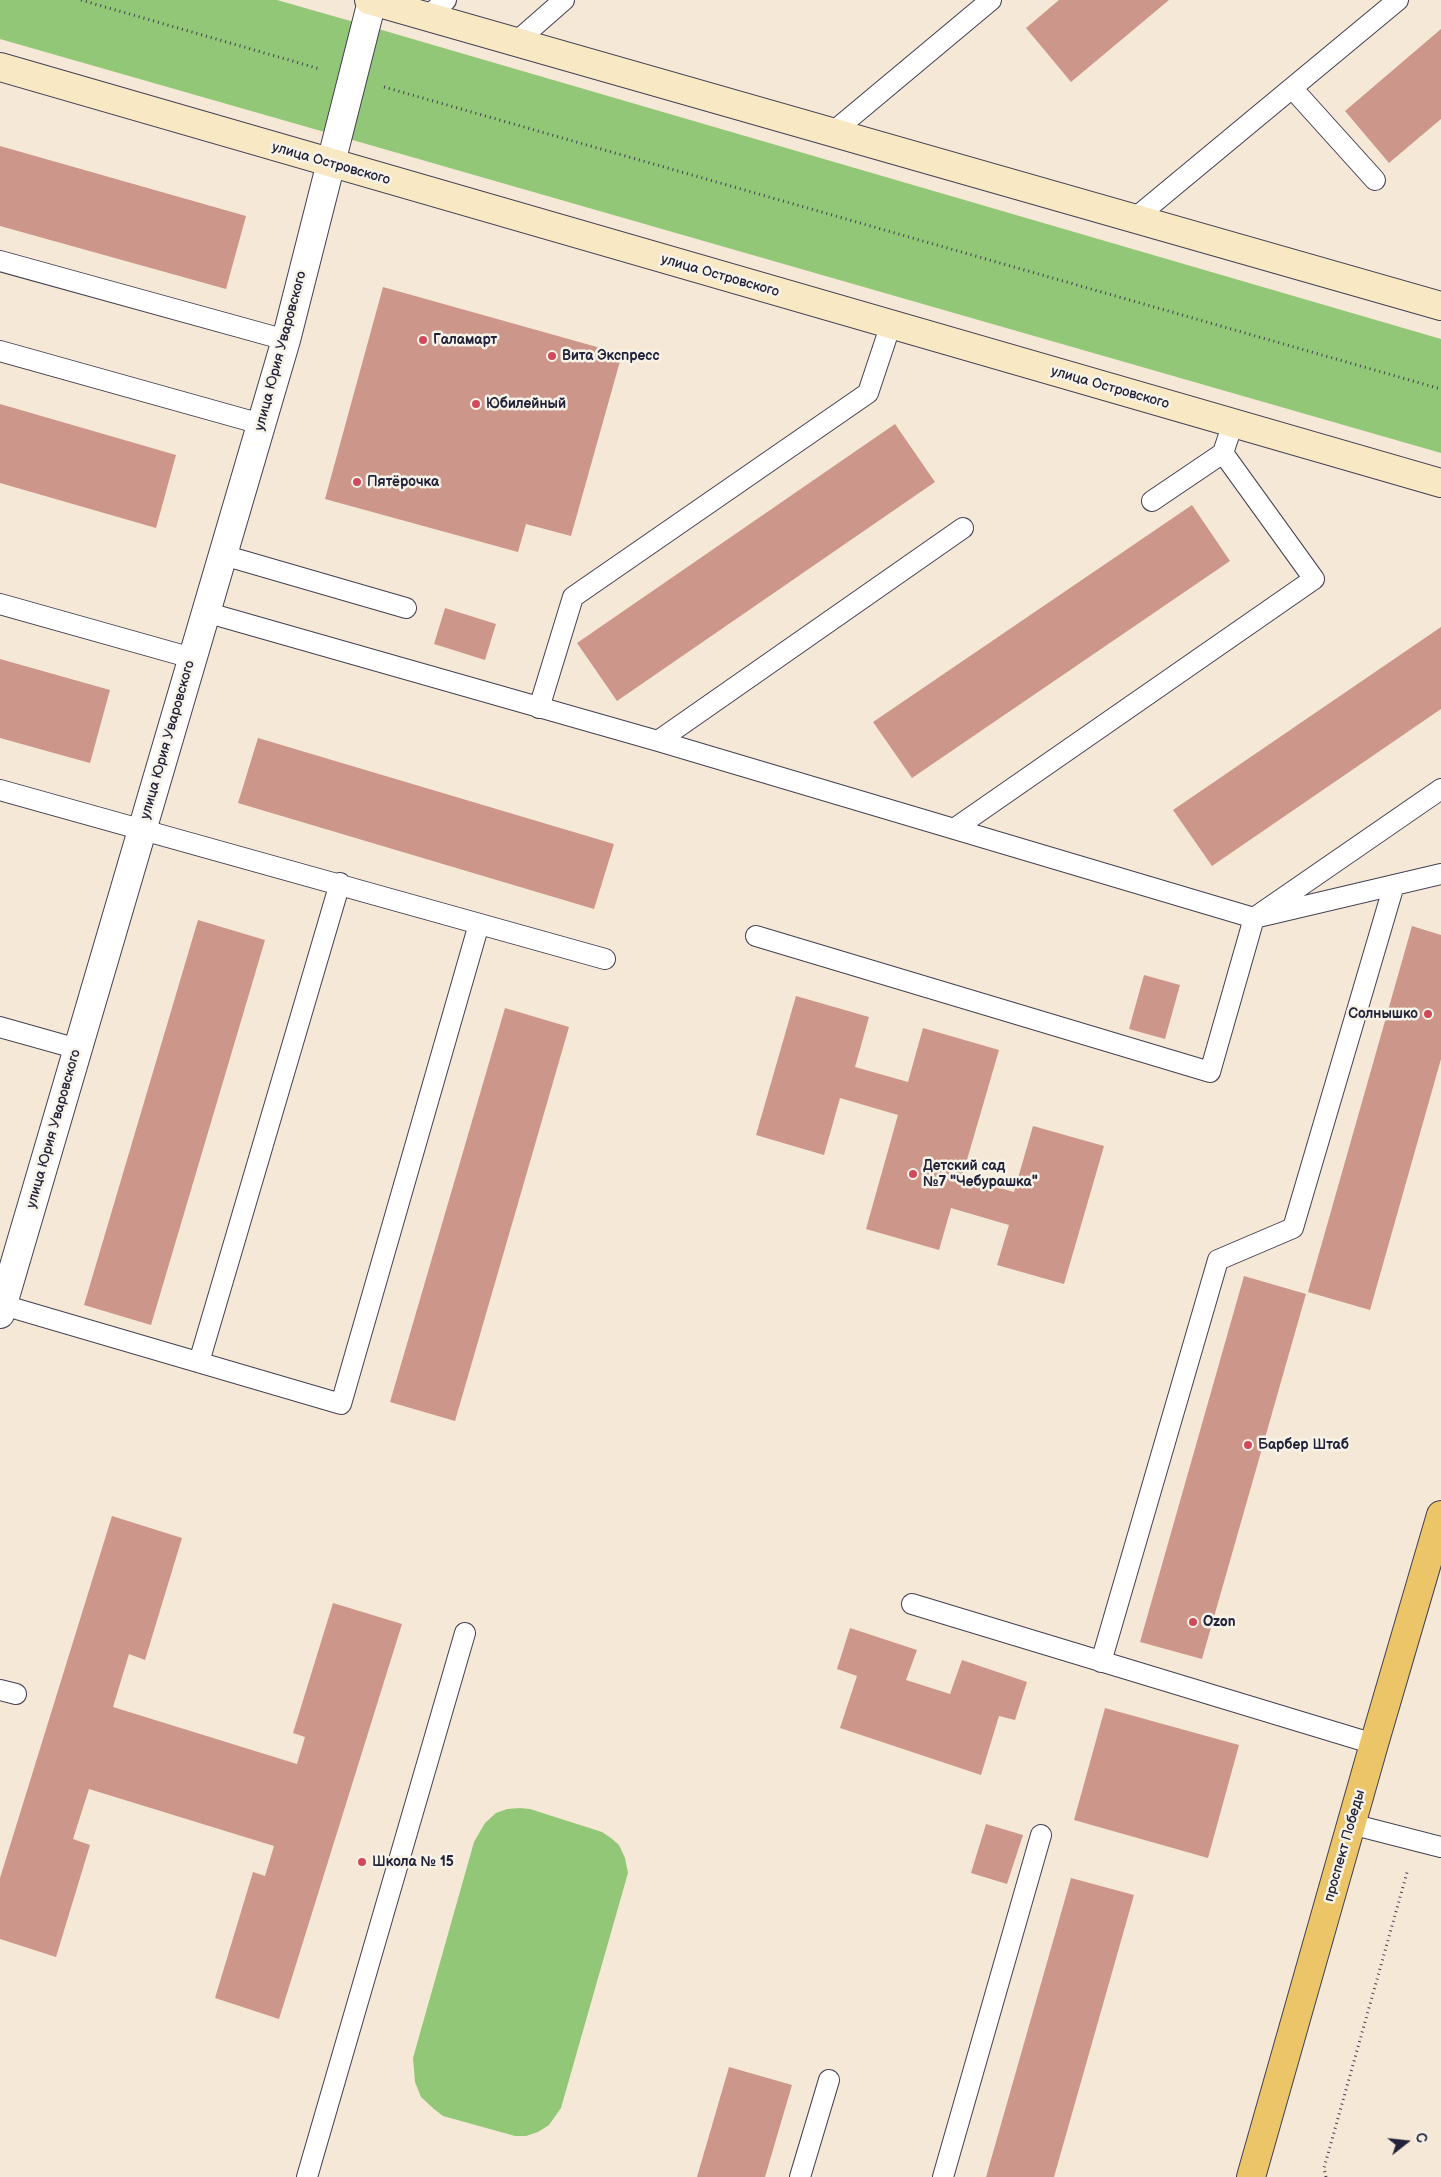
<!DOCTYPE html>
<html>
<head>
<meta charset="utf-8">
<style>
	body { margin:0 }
	#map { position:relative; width:1441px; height:2177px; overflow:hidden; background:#f6e8d6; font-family:"Balsamiq Sans",sans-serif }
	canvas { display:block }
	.north { position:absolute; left:1381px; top:2117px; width:50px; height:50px; -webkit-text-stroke:4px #f7f3e8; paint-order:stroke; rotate:74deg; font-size:14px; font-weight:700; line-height:20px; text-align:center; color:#22223b }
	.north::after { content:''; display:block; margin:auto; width:18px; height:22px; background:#22223b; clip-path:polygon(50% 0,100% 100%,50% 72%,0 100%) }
</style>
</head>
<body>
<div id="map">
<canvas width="1441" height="2177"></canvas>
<div class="north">С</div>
</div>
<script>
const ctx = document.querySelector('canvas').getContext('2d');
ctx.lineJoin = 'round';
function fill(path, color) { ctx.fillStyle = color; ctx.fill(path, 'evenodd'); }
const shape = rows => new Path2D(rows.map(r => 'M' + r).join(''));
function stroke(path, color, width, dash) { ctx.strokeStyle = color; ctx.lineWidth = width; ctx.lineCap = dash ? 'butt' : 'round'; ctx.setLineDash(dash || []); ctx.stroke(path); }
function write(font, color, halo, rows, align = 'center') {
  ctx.font = font + ' "Balsamiq Sans",sans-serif'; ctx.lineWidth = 5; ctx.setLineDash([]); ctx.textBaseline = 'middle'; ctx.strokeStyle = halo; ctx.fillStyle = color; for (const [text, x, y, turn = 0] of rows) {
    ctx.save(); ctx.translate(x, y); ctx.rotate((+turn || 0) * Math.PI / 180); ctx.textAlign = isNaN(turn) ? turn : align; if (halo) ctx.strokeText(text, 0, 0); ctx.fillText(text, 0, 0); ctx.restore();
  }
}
fill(shape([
	[0,0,277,0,361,24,335,135,0,39],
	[375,28,1441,339,1441,453,349,139],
	[520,1808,530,1809,602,1832,611,1838,619,1845,625,1858,628,1873,561,2108,549,2125,538,2132,526,2136,515,2136,443,2116,434,2109,421,2097,415,2082,413,2058,474,1842,485,1823,496,1813,507,1809]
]), '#93c778');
fill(shape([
	[1059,0,1169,0,1071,82,1026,28],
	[1441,29,1441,119,1389,163,1345,111],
	[0,146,246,216,226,289,0,226],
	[383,287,622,354,571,536,526,524,518,552,325,499],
	[0,404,176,455,156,528,0,483],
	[895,424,935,482,617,701,577,643],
	[1192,505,1230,561,912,778,873,722],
	[445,608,496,624,485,660,434,644],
	[1441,627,1441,709,1212,866,1173,810],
	[0,659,110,690,90,763,0,738],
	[258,738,614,844,594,909,238,803],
	[198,920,265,940,151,1325,84,1305],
	[1412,926,1441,935,1441,1059,1370,1310,1308,1292],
	[1144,975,1180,985,1165,1039,1129,1029],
	[796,996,869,1017,855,1067,908,1082,923,1028,999,1050,962,1177,1014,1192,1033,1126,1104,1146,1064,1284,997,1265,1009,1225,951,1208,939,1250,866,1229,898,1115,840,1098,824,1155,756,1135],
	[505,1008,569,1027,455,1421,390,1402],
	[1244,1276,1306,1294,1202,1659,1140,1642],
	[112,1516,182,1538,145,1660,129,1654,113,1707,297,1764,305,1737,293,1733,333,1603,402,1624,279,2019,215,1998,253,1872,265,1876,274,1846,89,1789,73,1839,90,1845,56,1957,0,1939,0,1878],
	[850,1628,917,1650,906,1680,950,1694,962,1660,1027,1682,1015,1720,999,1716,981,1775,840,1728,857,1676,837,1669],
	[1105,1708,1239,1745,1208,1858,1074,1820],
	[986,1824,1023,1835,1007,1884,971,1873],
	[1071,1878,1134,1895,1054,2177,986,2177],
	[729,2067,792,2085,765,2177,697,2177]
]), '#cd968b');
const service = shape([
	[428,16,446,0],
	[516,42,564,0],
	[1292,88,1375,180],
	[833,132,991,0],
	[1134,219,1398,0],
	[0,261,286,340],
	[0,351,261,424],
	[1152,501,1223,453],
	[223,555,406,608],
	[0,604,192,658],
	[205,612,658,741,1254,918,1441,874],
	[539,708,573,597,868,393,891,324],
	[658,741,963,528],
	[0,790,605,959],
	[954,829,1314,579,1223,453,1233,423],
	[756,936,1210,1072,1254,918,1441,789],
	[0,1027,78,1049],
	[3,1305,341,1404,479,924],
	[199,1362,340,883],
	[912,1604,1374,1744],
	[1101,1662,1218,1260,1293,1228,1394,885],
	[0,1690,16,1694],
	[1351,1824,1441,1847],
	[307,2177,465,1633],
	[800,2177,829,2080],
	[943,2177,1041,1835]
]);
const minor = shape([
	[0,1314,286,340,372,1]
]);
const secondary = shape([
	[369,0,1441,306],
	[0,67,1441,483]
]);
const primary = shape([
	[1251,2177,1374,1744,1441,1515]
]);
stroke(service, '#424052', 22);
stroke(minor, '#424052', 30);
stroke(secondary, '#424052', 30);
stroke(primary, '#424052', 30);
stroke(shape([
	[81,0,320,69],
	[384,87,1441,389],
	[1326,2177,1324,2168,1408,1869]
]), '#424052', 3, [1, 4]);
stroke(service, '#fff', 20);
stroke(minor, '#fff', 28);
stroke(secondary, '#f8e8c3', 28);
stroke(primary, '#edc569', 28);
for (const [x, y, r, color] of [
	[423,340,5,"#d1495b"],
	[552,356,5,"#d1495b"],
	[476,404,5,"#d1495b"],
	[357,482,5,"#d1495b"],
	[1428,1014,5,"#d1495b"],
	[913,1174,5,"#d1495b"],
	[1248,1445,5,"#d1495b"],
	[1193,1622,5,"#d1495b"],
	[362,1862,5,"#d1495b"]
]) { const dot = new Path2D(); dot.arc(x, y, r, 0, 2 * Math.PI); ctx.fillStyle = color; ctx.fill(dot); stroke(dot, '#f7f3e8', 2); }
write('14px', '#22223b', '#f7f3e8', [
	["улица Островского",331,164,16],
	["улица Островского",720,276,16],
	["улица Юрия Уваровского",281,351,-75],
	["улица Островского",1110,388,16],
	["улица Юрия Уваровского",168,740,-74],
	["улица Юрия Уваровского",54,1129,-74],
	["проспект Победы",1345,1846,-74]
]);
write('bold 14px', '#22223b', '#f7f3e8', [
	["Галамарт",433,340],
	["Вита Экспресс",562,356],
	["Юбилейный",486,404],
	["Пятёрочка",367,482],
	["Солнышко",1418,1014,"right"],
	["Детский сад",923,1166],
	["№7 \"Чебурашка\"",923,1182],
	["Барбер Штаб",1258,1445],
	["Ozon",1203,1622],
	["Школа № 15",372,1862]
], 'left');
</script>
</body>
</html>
